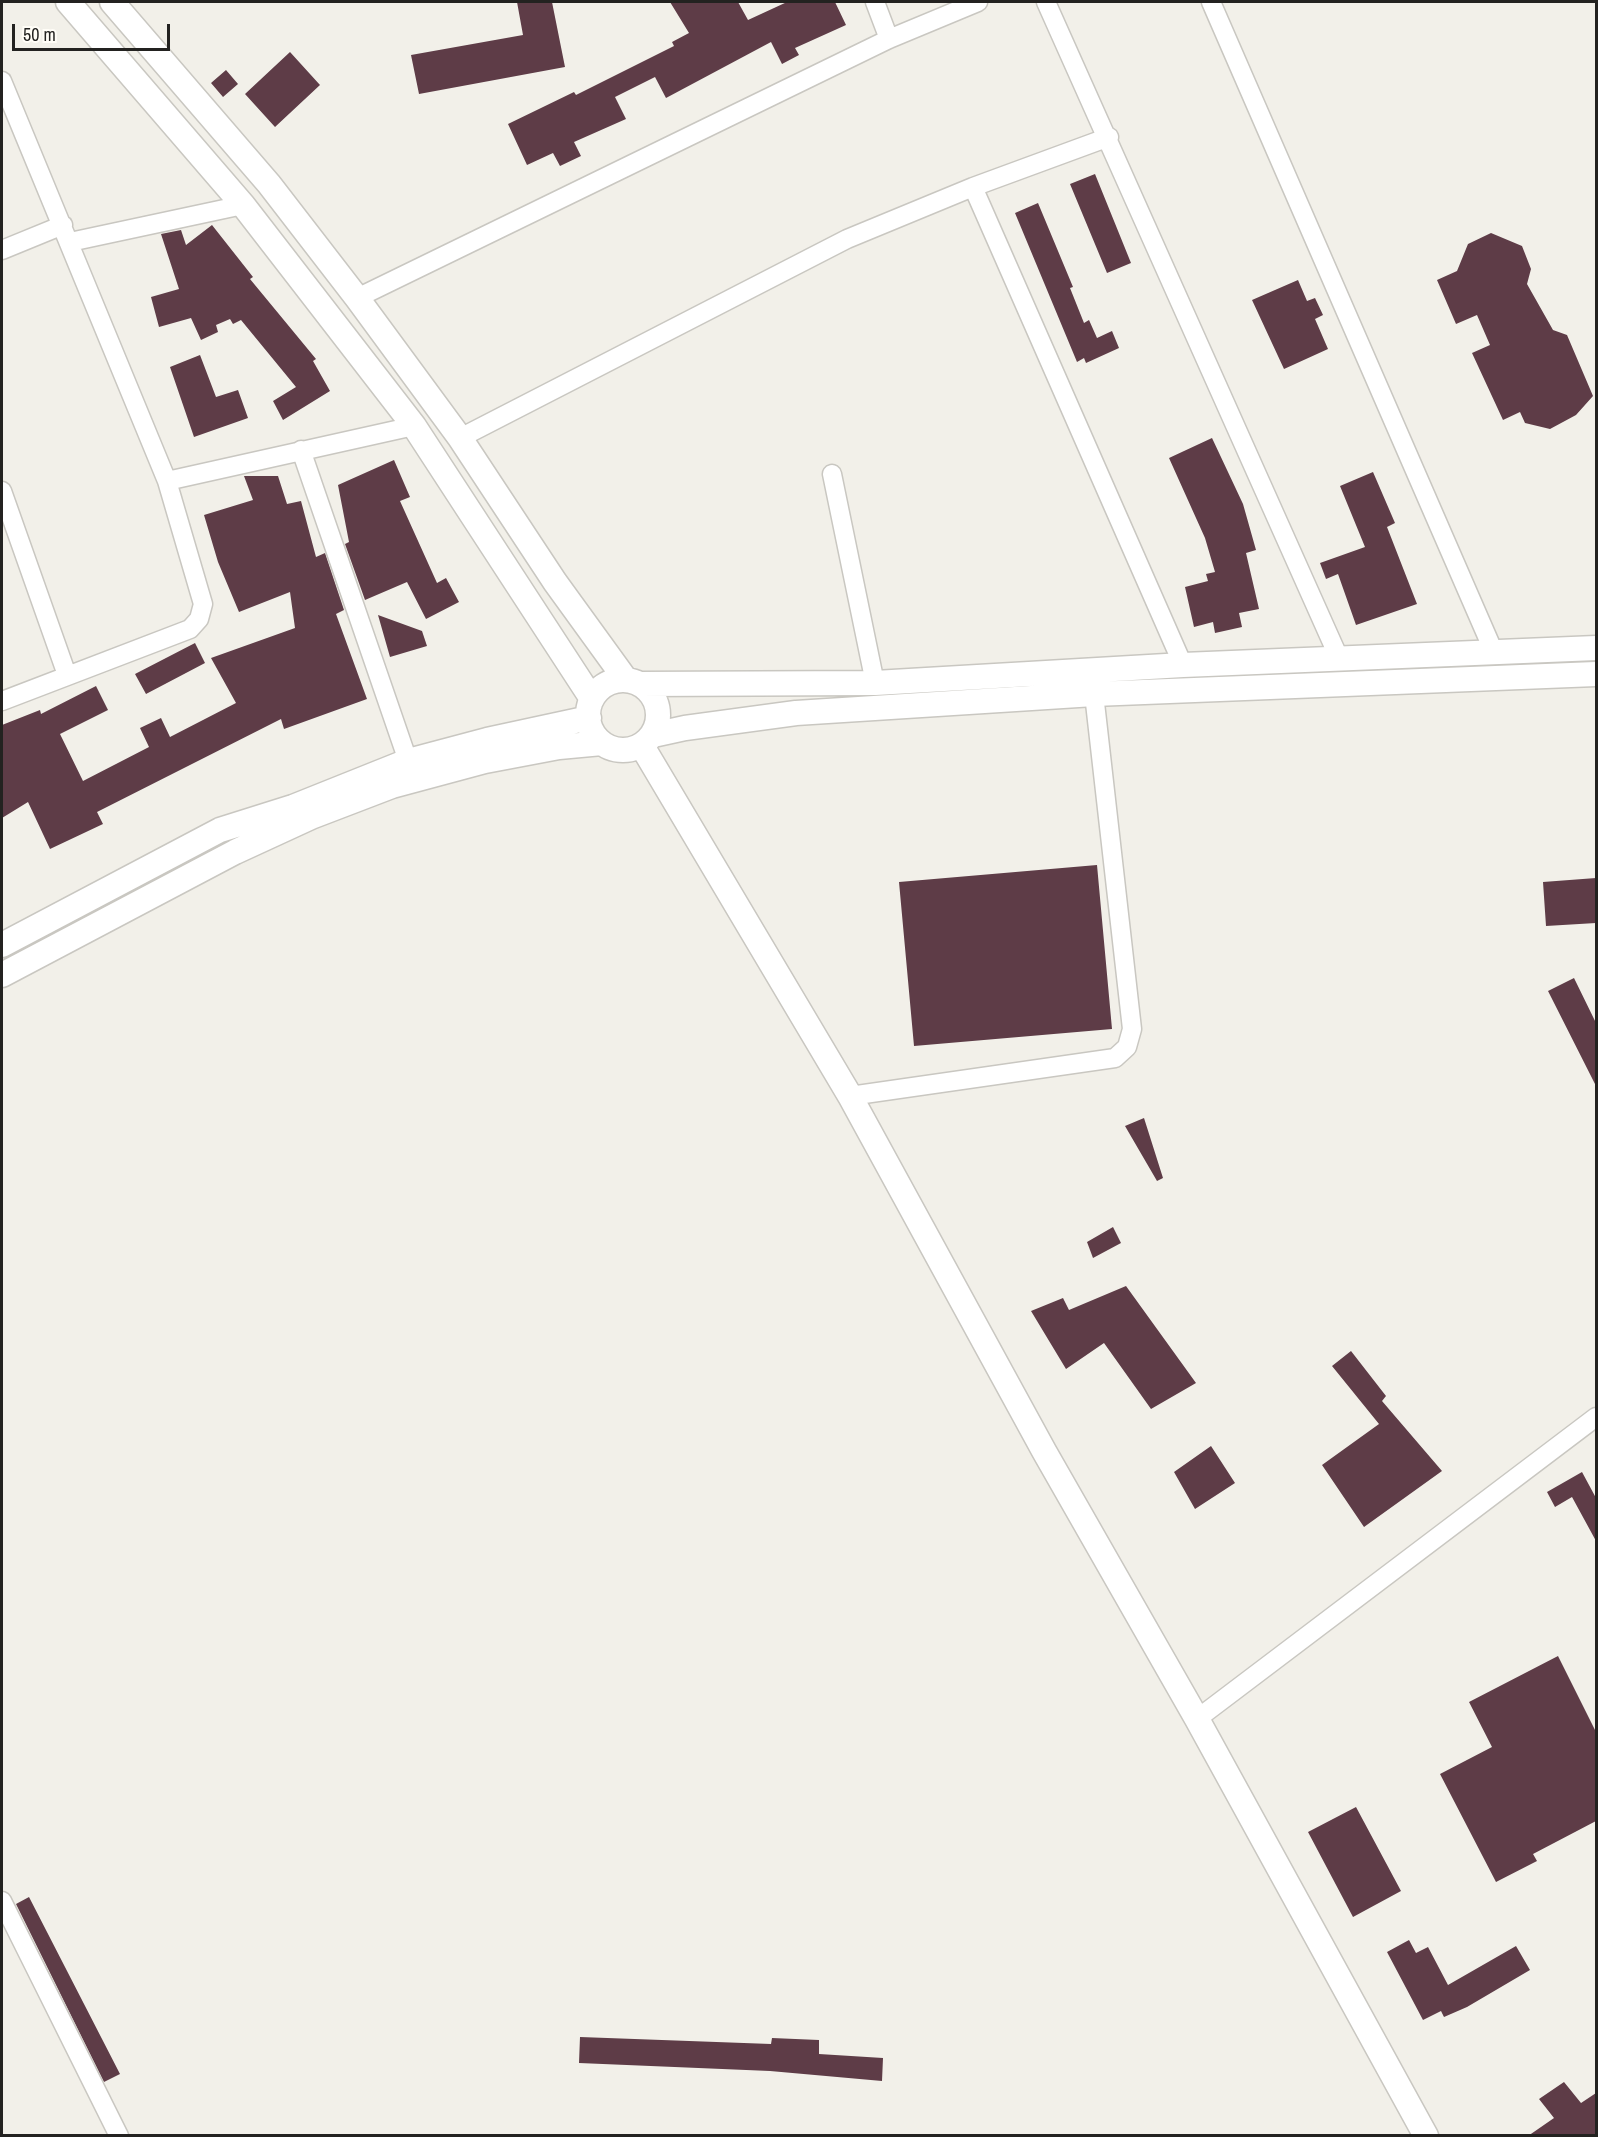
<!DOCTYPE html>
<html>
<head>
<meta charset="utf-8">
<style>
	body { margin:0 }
	#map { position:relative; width:1598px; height:2137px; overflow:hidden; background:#f2f0e9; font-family:"Archivo Narrow",sans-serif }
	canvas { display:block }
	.frame { position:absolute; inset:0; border:3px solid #232220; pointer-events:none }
	.scale { position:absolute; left:12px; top:24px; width:158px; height:27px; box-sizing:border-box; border:3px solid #232220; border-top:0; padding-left:8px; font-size:18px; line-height:21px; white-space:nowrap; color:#232220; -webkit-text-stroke:4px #fffdf7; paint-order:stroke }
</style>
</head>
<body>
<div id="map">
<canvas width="1598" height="2137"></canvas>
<div class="frame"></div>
<div class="scale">50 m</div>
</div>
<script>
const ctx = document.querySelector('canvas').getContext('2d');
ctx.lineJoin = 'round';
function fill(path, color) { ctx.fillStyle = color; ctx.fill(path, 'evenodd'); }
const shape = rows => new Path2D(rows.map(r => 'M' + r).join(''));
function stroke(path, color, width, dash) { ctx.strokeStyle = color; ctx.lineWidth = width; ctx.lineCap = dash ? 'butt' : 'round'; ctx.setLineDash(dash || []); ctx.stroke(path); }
fill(shape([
	[517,2,552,2,565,67,419,94,411,55,523,35],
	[670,2,738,2,748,20,787,2,835,2,846,25,795,48,799,55,782,64,771,42,666,98,655,77,615,97,626,119,574,142,581,156,560,166,553,153,527,165,508,124,574,92,576,95,674,46,672,42,689,33],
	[290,52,320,85,275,127,245,94],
	[226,70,238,84,223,97,211,83],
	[1095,174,1131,263,1107,273,1070,184],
	[1038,203,1073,287,1070,288,1084,323,1089,320,1097,338,1112,331,1119,348,1086,363,1084,358,1077,362,1015,213],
	[212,225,253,277,250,279,316,359,313,361,330,391,283,420,273,401,296,387,241,320,233,324,230,319,216,325,218,332,201,340,191,318,159,327,151,297,179,289,161,234,181,230,186,245],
	[1491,233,1522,246,1531,269,1527,284,1553,330,1567,335,1593,396,1576,415,1550,429,1525,423,1520,412,1503,420,1472,353,1490,345,1477,315,1456,324,1437,280,1457,271,1468,244],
	[1298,280,1307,301,1315,298,1323,315,1315,319,1328,349,1284,369,1252,300],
	[200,355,216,397,238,390,248,418,194,437,170,367],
	[1212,438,1243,504,1256,550,1246,553,1259,609,1239,613,1242,627,1215,633,1213,622,1194,627,1185,587,1208,581,1206,574,1215,572,1205,538,1169,458],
	[394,460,410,497,400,501,437,583,446,578,459,602,426,619,407,582,365,600,345,544,349,542,338,485],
	[1373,472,1395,523,1387,527,1417,604,1356,625,1338,574,1326,579,1320,563,1365,547,1340,486],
	[244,476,278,476,287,504,301,501,316,557,325,553,344,610,336,614,367,699,284,729,281,719,97,812,103,824,50,849,28,802,2,818,2,725,40,710,41,714,96,686,108,710,60,734,83,781,149,747,140,728,161,718,170,737,236,703,211,658,295,628,290,592,239,612,218,562,204,515,253,500],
	[378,615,422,631,427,646,390,657],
	[195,643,205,663,146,694,135,674],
	[1097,865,1112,1029,914,1046,899,882],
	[1596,878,1596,923,1546,926,1543,882],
	[1574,978,1596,1023,1596,1086,1548,991],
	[1144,1118,1163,1178,1157,1181,1125,1126],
	[1113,1227,1121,1243,1093,1258,1087,1242],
	[1126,1286,1196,1383,1151,1409,1104,1343,1066,1369,1031,1311,1063,1298,1069,1310],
	[1351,1351,1386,1396,1382,1401,1442,1471,1364,1527,1322,1465,1379,1424,1332,1366],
	[1211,1446,1235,1483,1195,1509,1174,1472],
	[1582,1472,1596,1498,1596,1541,1572,1497,1555,1507,1547,1492],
	[1558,1656,1596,1732,1596,1821,1533,1854,1537,1861,1496,1882,1440,1774,1492,1747,1469,1702],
	[1356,1807,1401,1891,1353,1917,1308,1832],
	[29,1897,120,2074,104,2082,16,1904],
	[1409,1940,1416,1953,1428,1947,1448,1985,1516,1946,1530,1970,1467,2007,1444,2017,1441,2011,1423,2020,1387,1952],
	[580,2037,771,2044,772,2038,819,2040,819,2054,883,2058,882,2081,770,2071,579,2063],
	[1564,2082,1581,2103,1596,2093,1596,2136,1528,2136,1554,2118,1539,2099]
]), '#5e3c47');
const street = shape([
	[875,2,889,39],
	[1046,2,1339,658],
	[1211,2,1493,650],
	[2,81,167,481,203,604,199,619,190,629,2,701],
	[973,187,1183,665],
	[70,242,243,205],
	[2,250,63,225],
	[357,298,889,39,978,2],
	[460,438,847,239,973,187,1109,137],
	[301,450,408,761],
	[832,474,875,683],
	[167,481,414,426],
	[2,491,67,675],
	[850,1096,1115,1058,1127,1047,1132,1029,1094,694],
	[1197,1719,1596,1417],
	[2,1901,119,2136]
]);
const secondary = shape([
	[68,2,243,205,414,426,592,699],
	[112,2,269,184,357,298,460,438,555,582,626,680],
	'588 715a35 35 0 1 1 70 0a35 35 0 1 1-70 0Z',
	[639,684,875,683,1183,665,1596,648],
	[653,735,685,728,796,713,1094,694,1596,674],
	[642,746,850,1096,1044,1451,1197,1719,1426,2136],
	[2,945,220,830,293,807,408,761,487,740,589,718],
	[2,975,235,852,311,817,392,786,485,761,559,747,602,743]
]);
stroke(street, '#c9c7c1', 21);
stroke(secondary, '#c9c7c1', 27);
stroke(street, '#fff', 18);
stroke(secondary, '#fff', 24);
</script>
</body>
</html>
